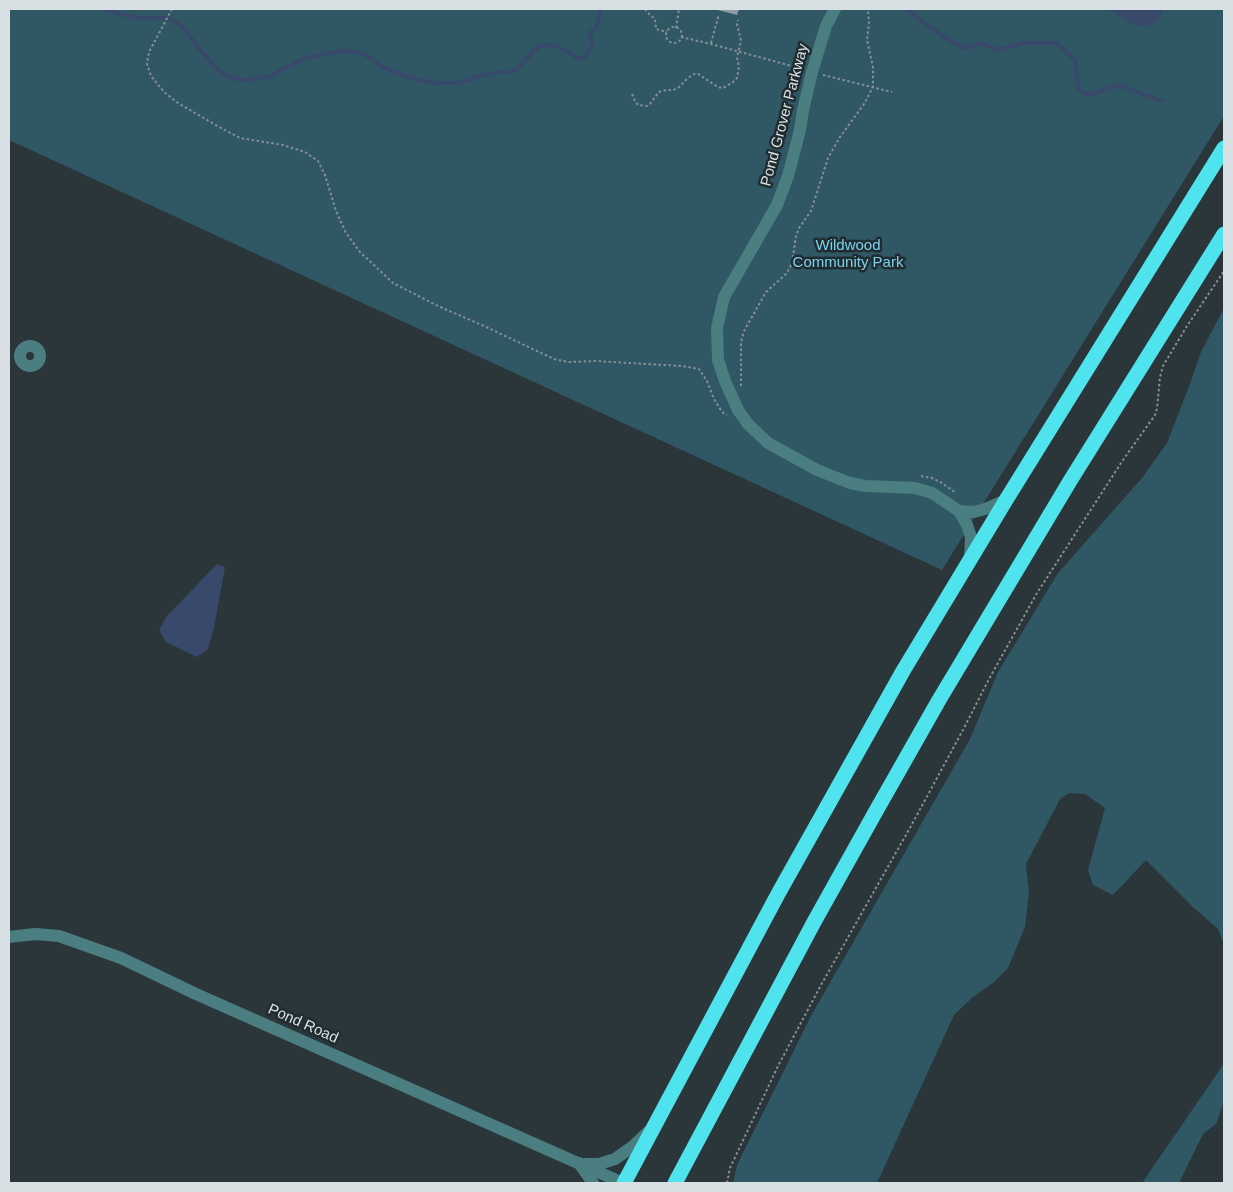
<!DOCTYPE html>
<html>
<head>
<meta charset="utf-8">
<style>
	body { margin:0 }
	#map { position:relative; width:1233px; height:1192px; overflow:hidden; background:#2a363a; font-family:Helvetica,sans-serif }
	canvas { display:block }
	.frame { position:absolute; inset:0; border:10px solid #d9e0e3; pointer-events:none }
</style>
</head>
<body>
<div id="map">
<canvas width="1233" height="1192"></canvas>
<div class="frame"></div>
</div>
<script>
const ctx = document.querySelector('canvas').getContext('2d');
ctx.lineJoin = 'round';
function fill(path, color) { ctx.fillStyle = color; ctx.fill(path, 'evenodd'); }
const shape = rows => new Path2D(rows.map(r => 'M' + r).join(''));
function stroke(path, color, width, dash) { ctx.strokeStyle = color; ctx.lineWidth = width; ctx.lineCap = dash ? 'butt' : 'round'; ctx.setLineDash(dash || []); ctx.stroke(path); }
function write(font, color, halo, rows, align = 'center') {
  ctx.font = font + ' Helvetica,sans-serif'; ctx.lineWidth = 5; ctx.setLineDash([]); ctx.textBaseline = 'middle'; ctx.strokeStyle = halo; ctx.fillStyle = color; for (const [text, x, y, turn = 0] of rows) {
    ctx.save(); ctx.translate(x, y); ctx.rotate((+turn || 0) * Math.PI / 180); ctx.textAlign = isNaN(turn) ? turn : align; if (halo) ctx.strokeText(text, 0, 0); ctx.fillText(text, 0, 0); ctx.restore();
  }
}
fill(shape([
	[9,9,1224,9,1224,116,942,570,9,140],
	[1224,308,1224,944,1218,929,1194,908,1146,860,1113,895,1093,885,1088,870,1105,808,1085,794,1069,793,1060,799,1026,864,1029,893,1025,927,1008,968,994,982,973,997,954,1015,877,1183,733,1183,737,1165,812,1014,970,739,998,672,1058,573,1142,478,1167,443,1190,384,1201,352],
	[1224,1054,1224,1101,1216,1124,1203,1134,1179,1183,1142,1183,1223,1065]
]), '#305764');
fill(shape([
	[1108,9,1164,9,1157,21,1146,27,1134,25],
	[217,564,225,567,214,628,208,649,197,657,166,642,159,630,166,617]
]), '#38496c');
stroke(shape([
	[104,9,120,14,138,18,167,18,176,22,185,29,196,45,218,70,229,77,241,80,269,77,283,69,306,58,340,51,357,52,371,58,383,67,405,76,419,80,438,83,457,83,483,75,516,70,539,46,546,45,556,46,569,52,576,58,584,58,591,49,592,41,589,34,597,26,600,9],
	[906,9,927,25,947,39,965,48,981,43,998,50,1023,43,1057,43,1075,60,1077,80,1079,90,1087,95,1096,93,1110,87,1122,86,1162,101]
]), '#38496c', 4);
fill(shape([
	[714,9,739,9,737,15]
]), '#8f9aa3');
stroke(shape([
	[172,9,149,52,147,64,151,76,164,92,178,103,219,127,240,138,283,145,305,152,318,161,325,175,336,211,346,233,360,252,393,283,438,306,484,326,554,359,569,362,595,361,682,366,699,369,707,381,714,399,722,412,727,415],
	[645,9,647,12,655,19,656,29,667,32],
	'666 35a8 8 0 1 1 16 0a8 8 0 1 1-16 0Z',
	[676,28,679,9],
	[681,37,711,44,799,68],
	[711,43,719,14],
	[823,75,892,92],
	[632,94,635,101,638,105,647,106,650,104,659,92,666,90,673,90,678,88,688,78,694,74,698,74,718,87,723,88,732,83,737,78,739,67,737,57,741,41,737,24,738,20],
	[741,386,741,342,744,331,766,292,787,273,792,263,796,236,799,228,811,211,828,158,840,137,864,104,873,87,873,67,867,40,869,23,868,9],
	[921,476,932,478,942,483,956,493],
	[727,1183,730,1168,778,1066,821,985,911,826,964,728,989,679,1037,593,1123,460,1155,415,1157,408,1160,377,1163,366,1187,326,1224,271]
]), '#869093', 2, [2.5, 2.5]);
stroke(shape([
	[835,9,826,26,812,72,803,110,800,130,788,176,777,205,724,297,717,328,718,360,725,381,738,410,748,424,768,443,817,470,850,483,865,486,915,488,932,493,959,511,967,525,971,537,970,560],
	'20 356a10 10 0 1 1 20 0a10 10 0 1 1-20 0Z',
	[959,511,974,512,985,509,1006,500],
	[9,937,35,934,59,936,121,958,196,994,623,1183],
	[579,1163,593,1183],
	[585,1164,599,1164,615,1159,632,1147,649,1131]
]), '#4a7e81', 12);
stroke(shape([
	[624,1183,778,894,903,671,1006,500,1224,148],
	[675,1183,814,922,876,811,939,700,1070,481,1224,234]
]), '#4fe3ed', 15);
write('15px', '#d9e0e3', '#202c30', [
	["Pond Grover Parkway",785,115,-75],
	["Pond Road",303,1024,24]
]);
write('15px', '#7bd2ef', '#202c30', [
	["Wildwood",848,246],
	["Community Park",848,263]
]);
</script>
</body>
</html>
